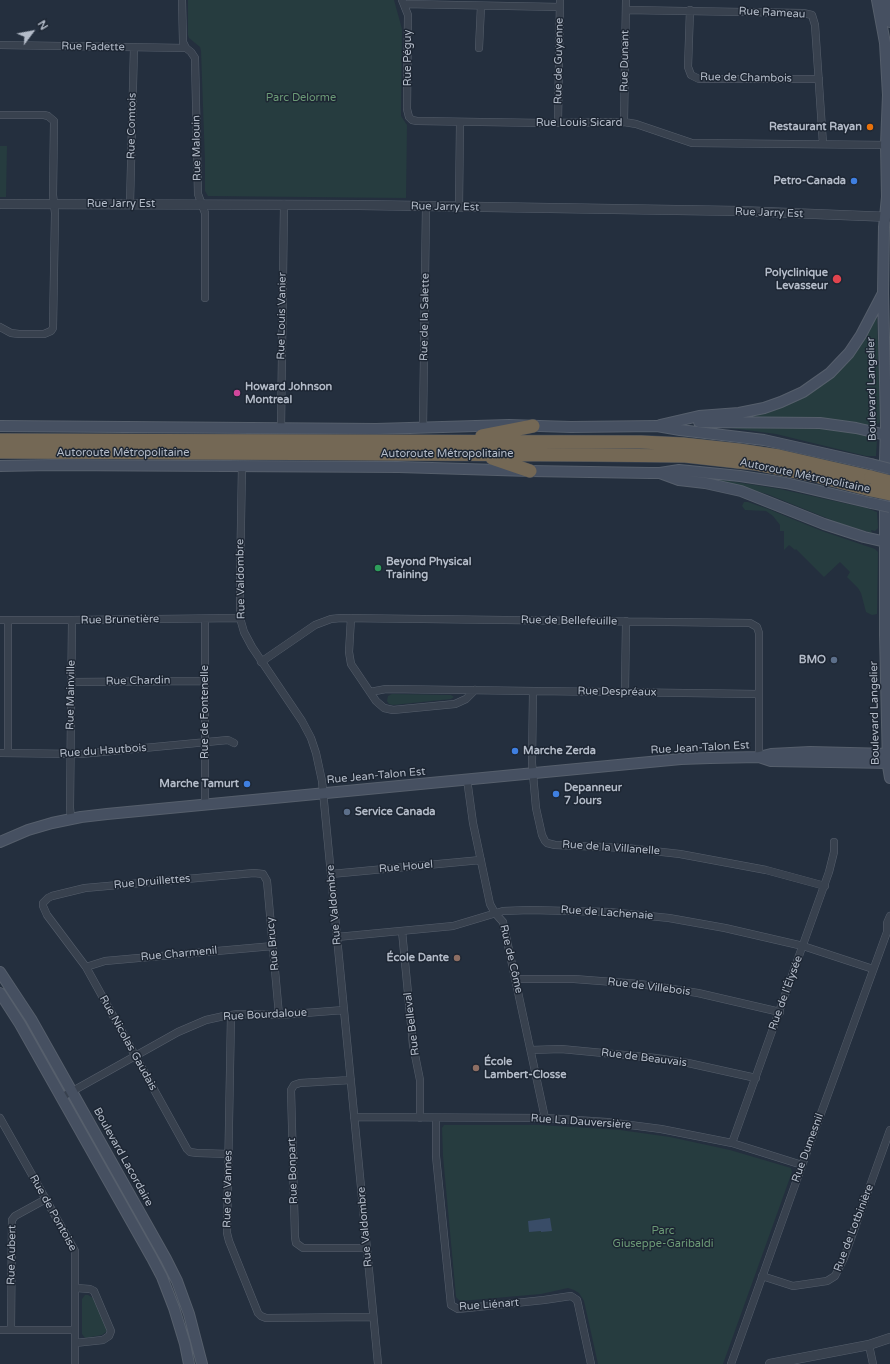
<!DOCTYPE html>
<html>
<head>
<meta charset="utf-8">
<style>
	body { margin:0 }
	#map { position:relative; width:890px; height:1364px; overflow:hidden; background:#242f3e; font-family:"Varela Round",sans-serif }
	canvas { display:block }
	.north { position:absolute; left:12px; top:12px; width:40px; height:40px; -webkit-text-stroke:3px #1d2633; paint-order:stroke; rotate:58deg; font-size:11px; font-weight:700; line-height:16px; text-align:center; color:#b4bcc9 }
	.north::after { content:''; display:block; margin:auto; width:14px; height:18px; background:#b4bcc9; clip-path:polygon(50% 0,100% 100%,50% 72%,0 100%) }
</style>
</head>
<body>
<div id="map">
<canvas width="890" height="1364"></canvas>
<div class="north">N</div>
</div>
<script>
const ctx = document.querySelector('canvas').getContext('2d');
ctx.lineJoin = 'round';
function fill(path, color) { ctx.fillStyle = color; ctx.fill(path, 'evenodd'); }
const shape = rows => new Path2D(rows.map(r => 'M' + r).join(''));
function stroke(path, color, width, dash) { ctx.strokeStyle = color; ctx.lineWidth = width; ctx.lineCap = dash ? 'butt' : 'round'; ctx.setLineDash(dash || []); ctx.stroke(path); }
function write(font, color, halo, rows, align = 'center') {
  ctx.font = font + ' "Varela Round",sans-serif'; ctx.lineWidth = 3; ctx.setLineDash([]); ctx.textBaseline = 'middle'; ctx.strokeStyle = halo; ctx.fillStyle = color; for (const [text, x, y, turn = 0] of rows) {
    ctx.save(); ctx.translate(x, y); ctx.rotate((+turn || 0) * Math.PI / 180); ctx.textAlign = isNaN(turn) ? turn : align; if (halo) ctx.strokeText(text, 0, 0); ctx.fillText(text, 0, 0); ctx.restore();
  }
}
fill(shape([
	[188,0,394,0,402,29,401,116,407,125,406,198,208,196,205,191,205,162,201,51,200,47,189,38,188,35],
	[0,146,7,146,6,197,0,197],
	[877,312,880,420,879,423,874,426,871,426,822,418,746,417,746,416,811,391],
	[800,426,839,429,876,437,877,440,876,456,866,456,776,434,723,427],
	[717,479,780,489,866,508,877,512,878,528,875,531,871,530,872,533,839,523,767,494,717,481],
	[744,502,748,502,768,509,822,531,875,549,878,552,877,614,872,615,866,612,861,593,858,588,847,577,850,572,840,562,824,577,796,549,795,550,789,545,784,550,784,531,780,531,780,525,773,516,766,511,745,510,742,506],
	[392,694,451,695,454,697,451,699,393,705,389,704,387,701,388,696],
	[444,1125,540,1125,620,1130,670,1137,730,1150,791,1168,792,1172,723,1364,598,1364,584,1301,579,1293,574,1290,568,1288,541,1294,461,1301,459,1300,456,1297,443,1156,442,1128],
	[85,1295,88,1295,93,1298,106,1327,106,1332,102,1335,85,1338,82,1334,82,1299]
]), '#263c3f');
fill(shape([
	[550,1218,552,1231,541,1232,541,1231,529,1232,528,1221]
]), '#394c67');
const minor = shape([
	[182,0,183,42,186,48,191,52,195,58,198,194,205,213,205,298],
	[402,0,408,15,407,109,409,117,412,120,417,121,545,123,624,122,636,124,692,143,890,145],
	[404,4,560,7],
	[626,10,803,13,812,15,815,25,823,144],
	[690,10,688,67,691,75,699,79,819,79],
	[0,45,186,48],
	[479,48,481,6],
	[0,115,44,115,48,116,54,121,53,195,55,213,53,328,51,331,44,334,19,334,11,333,0,327],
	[558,122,560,0],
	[624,122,626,0],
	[130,204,134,47],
	[459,207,460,122],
	[281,428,284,204],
	[423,428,426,206],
	[242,466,240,579,240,618,244,632,252,647,302,721,311,738,316,753,322,781,378,1364],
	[351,618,349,652,351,664,376,701,384,708,393,710,455,704,466,699,475,690],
	[205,619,205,805],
	[0,620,72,620,240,618],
	[261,662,315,625,331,619,341,618,750,623,757,627,759,633,759,757],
	[71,682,204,681],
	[533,691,532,763,536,808,542,835,545,841,547,843,555,845,626,848,680,854,766,870,825,886],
	[370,692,386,689,759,694],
	[625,692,626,621],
	[0,753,81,754,228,740,234,743],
	[8,753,8,620],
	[467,779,473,823,490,904,495,913,503,922,545,1118],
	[71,818,70,808,72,620],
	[331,874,481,860],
	[402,931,413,1045,420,1080,420,1118],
	[337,937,453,926,503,911,530,910,609,912,669,918,725,928,803,946,873,969],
	[86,967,105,961,273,946],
	[515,979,574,979,640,984,698,993,780,1012],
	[231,1015,227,1233,229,1241,258,1313,261,1316,266,1318,373,1317],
	[531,1050,561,1049,656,1058,688,1063,756,1078],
	[351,1080,300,1083,294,1085,291,1090,295,1237,296,1243,303,1248,367,1248],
	[62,1097,178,1032,206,1020,224,1016,238,1014,279,1015,344,1010],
	[354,1117,545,1118,607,1122,661,1129,732,1143,802,1165],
	[0,1118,75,1251,75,1364],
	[436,1118,436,1156,451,1305,458,1309,544,1300,571,1296,577,1300,578,1304,591,1364],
	[732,1143,829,872,834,852,834,842],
	[229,1154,197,1153,190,1152,187,1149,86,967,47,915,43,906,43,903,48,898,52,896,85,888,254,873,263,874,267,881,279,1015],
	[762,1276,793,1286,827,1281,835,1276,844,1258,890,1130],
	[0,1330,75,1330],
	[11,1330,12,1220,15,1216,46,1199],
	[75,1343,103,1340,109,1336,111,1331,94,1291,90,1289,76,1288],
	[869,1345,873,1364],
	[731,1364,800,1171,887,932,887,923,890,916]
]);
const tertiary = shape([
	[0,204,359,205,740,211,890,217],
	[770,1364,869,1345,890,1338]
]);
const secondary = shape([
	[877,0,885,43,888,95,886,145,887,197,884,227,883,293,886,426,885,460,885,635,888,766,890,778],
	[885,0,890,22],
	[699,422,820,423,856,428,890,436],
	[660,425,699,416,739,413,764,408,781,402,803,392,830,373,849,353,861,335,883,293],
	[0,426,376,429,509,425,571,427,657,426,680,430,764,440,871,464],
	[0,466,52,465,399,467,530,471,650,473,660,473,679,480,705,483,741,491,824,524,864,537,890,543],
	[660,473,679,470,740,476,786,483,871,503],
	[759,757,771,761,890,763],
	[0,842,28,830,52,823,81,817,107,814,681,759,710,758,759,757,771,754,810,752,890,754],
	[0,972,31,1019,166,1259,177,1281,189,1314,202,1364],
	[0,993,20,1024,152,1258,162,1277,174,1308,185,1344,189,1364]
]);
const motorway = shape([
	[482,436,533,426],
	[0,440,641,442,683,444,739,450,779,456,871,477],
	[0,452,589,455,685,456,756,464,812,475,871,490],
	[492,458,530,471]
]);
stroke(minor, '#565f6c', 8);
stroke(tertiary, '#565f6c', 10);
stroke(secondary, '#565f6c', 12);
stroke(motorway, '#434c59', 14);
stroke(minor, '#38414e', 7);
stroke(tertiary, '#38414e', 9);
stroke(secondary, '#465061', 10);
stroke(motorway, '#746855', 13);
const secondaryBridge = shape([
	[871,464,890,469],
	[871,503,890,507]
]);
const motorwayBridge = shape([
	[871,477,890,482],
	[871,490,890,494]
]);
stroke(secondaryBridge, '#565f6c', 12, []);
stroke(motorwayBridge, '#434c59', 14, []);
stroke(secondaryBridge, '#465061', 10);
stroke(motorwayBridge, '#746855', 13);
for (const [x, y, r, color] of [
	[870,127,4,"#e8710a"],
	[854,181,4,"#3f7fe0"],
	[837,279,5,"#e0444e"],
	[237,393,4,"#d1479c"],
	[378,568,4,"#2e9e5b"],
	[834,660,4,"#5c6f8a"],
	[515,751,4,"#3f7fe0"],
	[247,784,4,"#3f7fe0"],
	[556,794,4,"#3f7fe0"],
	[347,812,4,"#5c6f8a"],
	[457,958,4,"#8d6e63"],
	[476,1068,4,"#8d6e63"]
]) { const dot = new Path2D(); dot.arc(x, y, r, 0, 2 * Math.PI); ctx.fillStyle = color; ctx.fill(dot); stroke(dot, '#1d2633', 1.5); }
write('11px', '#b4bcc9', '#1d2633', [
	["Rue Rameau",772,13,3],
	["Rue Fadette",93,47,1],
	["Rue Péguy",408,58,-90],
	["Rue de Guyenne",559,61,-89],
	["Rue Dunant",625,61,-89],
	["Rue de Chambois",746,78,1],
	["Rue Louis Sicard",579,123],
	["Rue Comtois",132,126,-89],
	["Rue Malouin",197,148,-91],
	["Rue Jarry Est",121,204],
	["Rue Jarry Est",445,207,1],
	["Rue Jarry Est",769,213,2],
	["Rue Louis Vanier",282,316,-89],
	["Rue de la Salette",425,317,-89],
	["Boulevard Langelier",872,389,-91],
	["Autoroute Métropolitaine",123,453],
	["Autoroute Métropolitaine",447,454],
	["Autoroute Métropolitaine",805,476,12],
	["Rue Valdombre",241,579,-91],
	["Rue Brunetière",120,620,-1],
	["Rue de Bellefeuille",569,621,1],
	["Rue Chardin",138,681,-1],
	["Rue Despréaux",617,692,1],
	["Rue Mainville",71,695,-89],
	["Rue de Fontenelle",205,712,-90],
	["Boulevard Langelier",875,713,-91],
	["Rue Jean-Talon Est",700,748,-3],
	["Rue du Hautbois",103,751,-4],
	["Rue Jean-Talon Est",376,776,-5],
	["Rue de la Villanelle",611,848,4],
	["Rue Houel",406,867,-5],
	["Rue Druillettes",152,882,-5],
	["Rue Valdombre",334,905,-95],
	["Rue de Lachenaie",607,913,4],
	["Rue Brucy",273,944,-95],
	["Rue Charmenil",179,954,-5],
	["Rue de Côme",511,959,77],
	["Rue de Villebois",649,987,7],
	["Rue de l'Élysée",786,993,-70],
	["Rue Bourdaloue",265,1015,-3],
	["Rue Belleval",412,1024,-97],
	["Rue Nicolas Gaudais",128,1043,61],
	["Rue de Beauvais",644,1058,7],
	["Rue La Dauversière",581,1122,4],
	["Rue Dumesnil",808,1148,-70],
	["Boulevard Lacordaire",123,1157,61],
	["Rue Bonpart",293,1171,-92],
	["Rue de Vannes",228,1189,-89],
	["Rue de Pontoise",53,1213,61],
	["Rue Valdombre",365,1227,-95],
	["Rue de Lotbinière",854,1228,-69],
	["Rue Aubert",12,1255,-89],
	["Rue Liénart",489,1305,-4]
]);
write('11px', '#6b9a76', '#1d2633', [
	["Parc Delorme",301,98],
	["Parc",663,1231],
	["Giuseppe-Garibaldi",663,1244]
]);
write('bold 11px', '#b4bcc9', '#1d2633', [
	["Restaurant Rayan",862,127],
	["Petro-Canada",846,181],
	["Polyclinique",828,273],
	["Levasseur",828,286],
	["Howard Johnson",245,387,"left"],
	["Montreal",245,400,"left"],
	["Beyond Physical",386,562,"left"],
	["Training",386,575,"left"],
	["BMO",826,660],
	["Marche Zerda",523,751,"left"],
	["Marche Tamurt",239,784],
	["Depanneur",564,788,"left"],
	["7 Jours",564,801,"left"],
	["Service Canada",355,812,"left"],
	["École Dante",449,958],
	["École",484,1062,"left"],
	["Lambert-Closse",484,1075,"left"]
], 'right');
</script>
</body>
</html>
